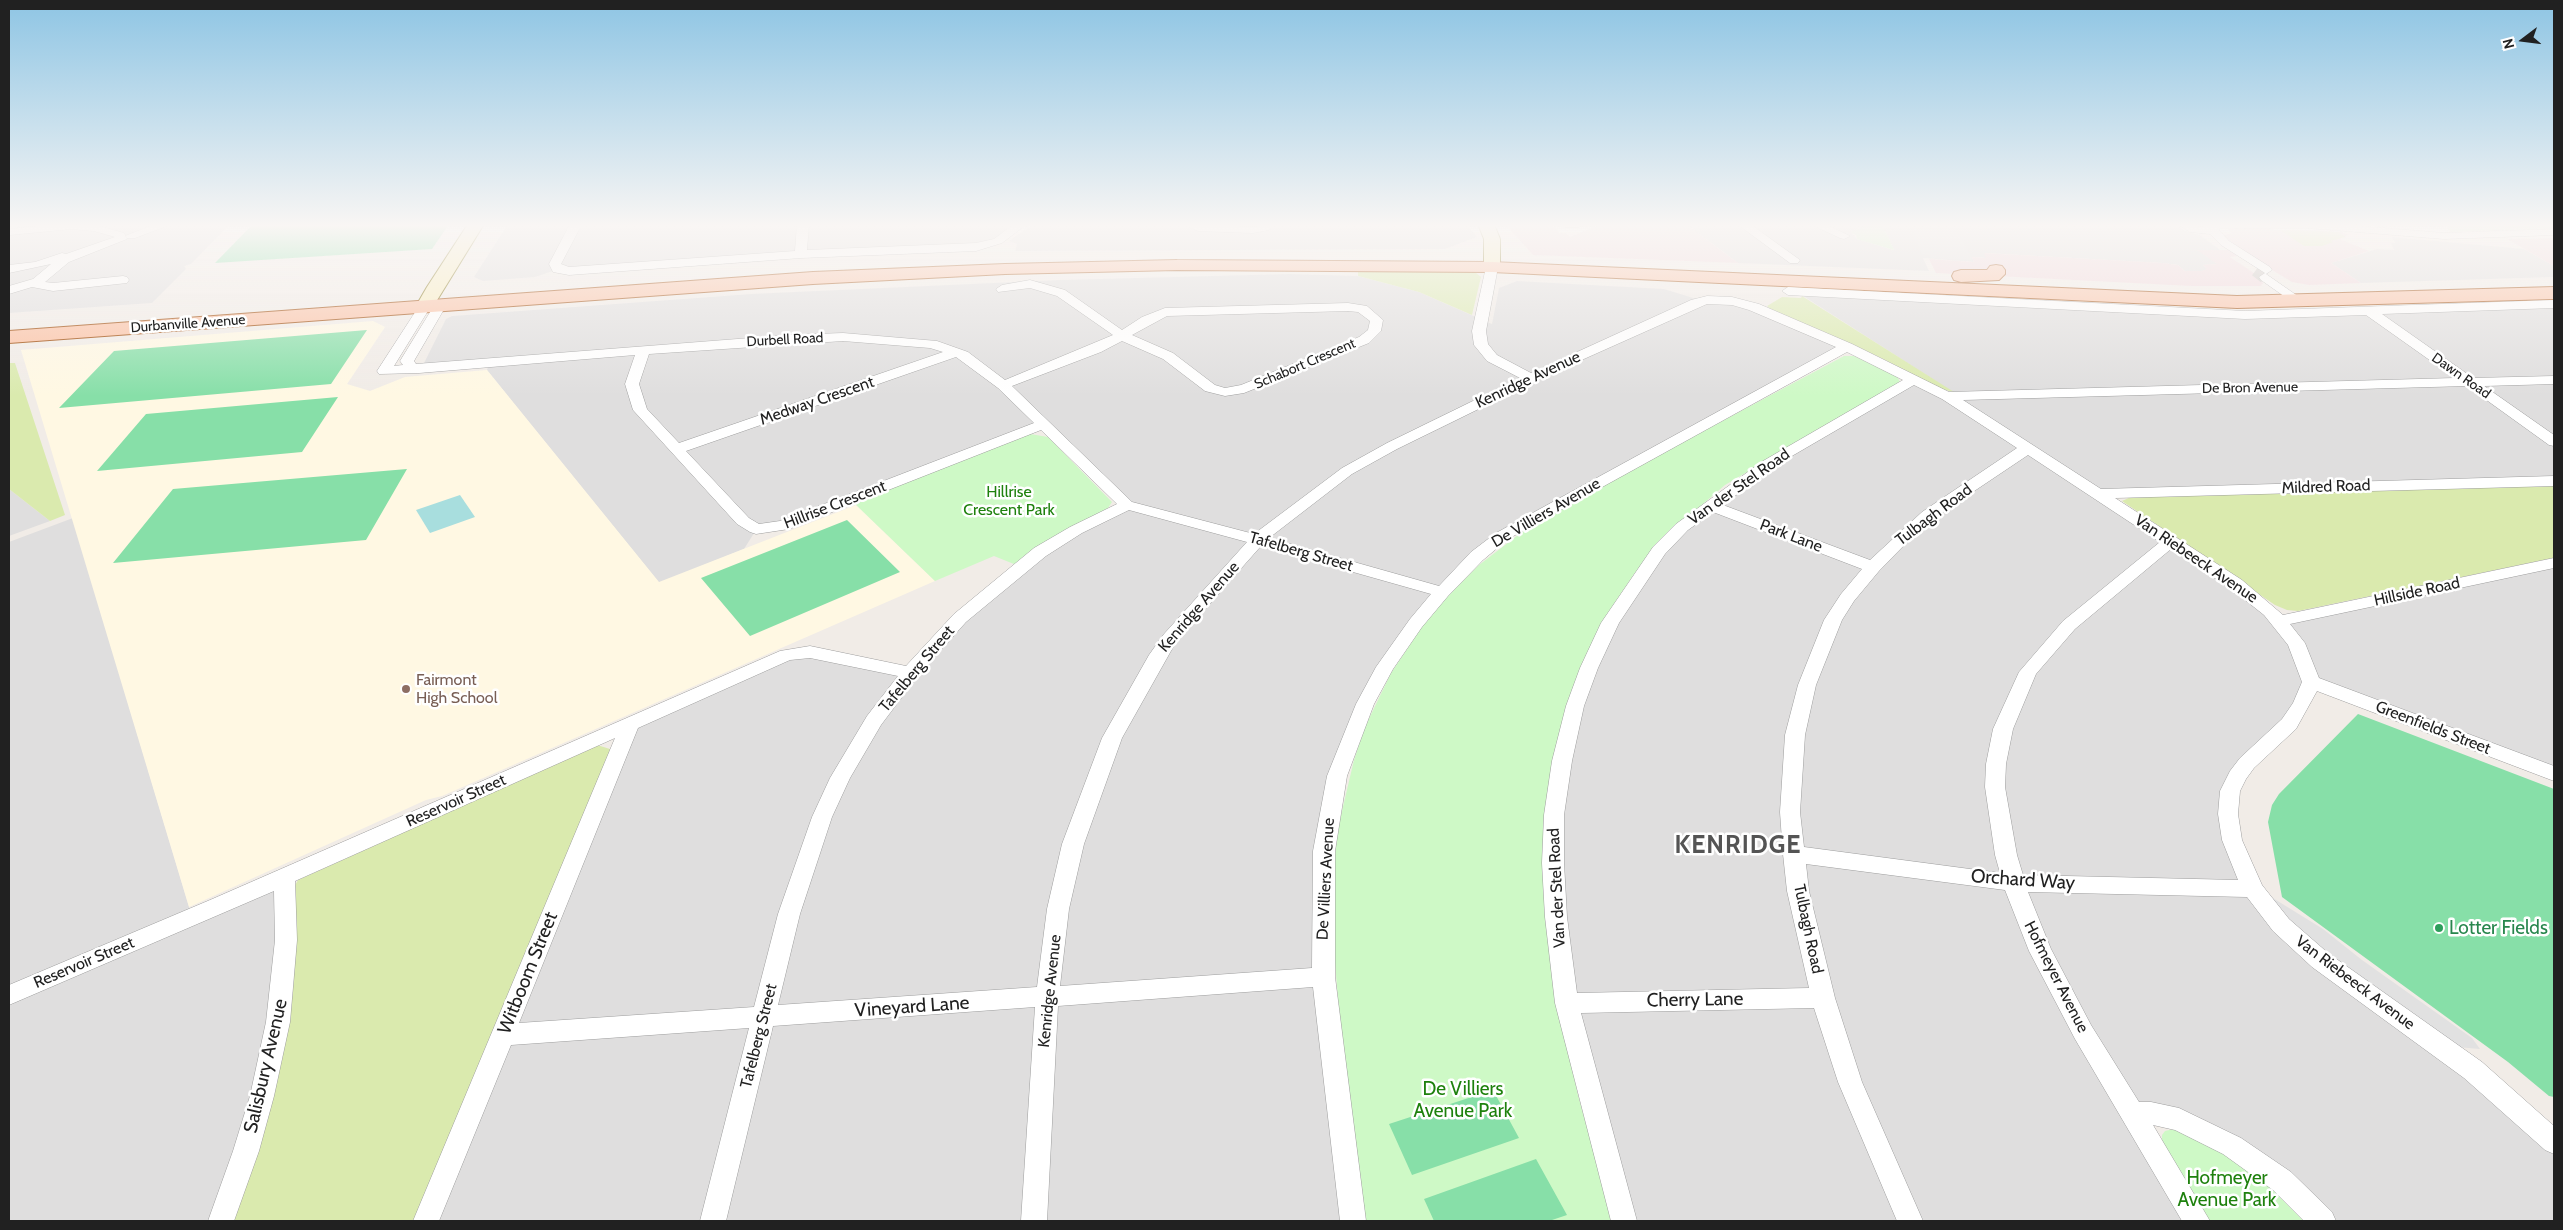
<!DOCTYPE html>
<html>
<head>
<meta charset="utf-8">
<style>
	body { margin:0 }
	#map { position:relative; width:2563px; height:1230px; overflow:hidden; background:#f1ece7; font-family:Cabin,sans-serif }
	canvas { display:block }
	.frame { position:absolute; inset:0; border:10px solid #212121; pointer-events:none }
	.north { position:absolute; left:2498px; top:15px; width:50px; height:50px; -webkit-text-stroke:4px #fff; paint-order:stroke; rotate:255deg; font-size:14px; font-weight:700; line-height:20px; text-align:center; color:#212121 }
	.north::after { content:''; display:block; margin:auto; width:18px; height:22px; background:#212121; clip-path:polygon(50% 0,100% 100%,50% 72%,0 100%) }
</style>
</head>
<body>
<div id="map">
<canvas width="2563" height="1230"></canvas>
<div class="frame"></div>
<div class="north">N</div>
</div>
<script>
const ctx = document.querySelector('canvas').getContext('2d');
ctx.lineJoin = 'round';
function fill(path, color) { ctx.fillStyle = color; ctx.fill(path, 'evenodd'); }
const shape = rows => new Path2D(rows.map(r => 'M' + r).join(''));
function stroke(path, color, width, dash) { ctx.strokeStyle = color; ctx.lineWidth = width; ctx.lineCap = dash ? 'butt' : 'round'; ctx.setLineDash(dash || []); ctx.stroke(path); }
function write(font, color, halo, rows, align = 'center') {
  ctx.font = font + ' Cabin,sans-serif'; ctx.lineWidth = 5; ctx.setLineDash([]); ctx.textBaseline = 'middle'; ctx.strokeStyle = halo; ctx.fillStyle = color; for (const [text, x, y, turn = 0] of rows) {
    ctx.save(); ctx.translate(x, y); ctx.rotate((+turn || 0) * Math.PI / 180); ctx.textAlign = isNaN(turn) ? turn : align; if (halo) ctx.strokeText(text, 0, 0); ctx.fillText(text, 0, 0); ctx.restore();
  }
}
fill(shape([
	[9,224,230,224,191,264,184,266,186,269,152,303,9,313],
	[508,224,1021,224,994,243,556,270,535,277,483,281,474,277],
	[1033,224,1466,224,1477,237,1445,249,1015,251,1017,244,1009,241],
	[1686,224,1869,224,1851,232,1857,239,1894,250,1882,224,2175,224,2185,231,2200,235,2220,250,2198,250,2218,264,2203,265,2208,269,2203,271,2185,271,2178,265,2162,263,1985,253,1986,258,1972,257,1974,262,1923,258,1929,271,1738,263],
	[2392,237,2524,249,2554,266,2554,277,2361,283,2331,263,2377,249,2394,250,2391,243,2395,243],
	[1289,274,1358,276,1419,292,1492,324,1499,288,1517,281,1664,289,1700,300,1726,300,1848,347,1501,538,1407,634,1342,767,1324,977,1354,1221,427,1221,631,725,801,654,910,674,1007,579,1127,505,1042,425,784,527,756,530,744,549,659,583,487,370,489,364,421,369,446,319,452,316,751,294,1059,280],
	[1797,292,2245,315,2554,305,2554,481,2100,494,2282,621,2554,563,2554,774,2312,683,2248,764,2230,799,2257,894,2554,1139,2554,1221,2325,1221,2306,1201,2258,1161,2132,1112,2198,1221,1626,1221,1590,1091,1556,883,1570,728,1627,594,1710,505,1915,379,1959,396],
	[9,489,50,521,9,536],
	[73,518,192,917,284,876,288,921,226,1212,222,1221,9,1221,9,542]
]), '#dfdede');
fill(shape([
	[1505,224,1551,224,1560,233,1566,233,1570,237,1597,226,1616,224,1686,224,1738,263,1533,255],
	[2268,227,2273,230,2310,230,2342,232,2348,235,2340,239,2369,251,2331,263,2361,283,2309,285,2292,282,2259,262,2223,236,2231,233,2228,230,2229,229],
	[2554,238,2554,266,2507,239],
	[2197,250,2229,250,2237,256,2230,257,2260,277,2263,284,2260,285,2262,286,2192,286,1936,273,1929,259,1974,262,1971,257,1986,258,1984,253,2162,263,2178,265,2185,271,2201,271,2207,269,2203,265,2217,264]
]), '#f1d7dc');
fill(shape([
	[373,321,385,327,347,384,370,391,405,377,487,370,659,582,856,505,935,581,442,796,426,800,189,907,21,350]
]), '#fff8e3');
fill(shape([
	[2280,230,2338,232,2346,237,2330,241,2333,242,2322,246,2304,246],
	[1358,270,1475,272,1481,277,1472,315,1419,292,1358,276],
	[1802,296,1954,392,1941,389,1879,357,1771,310,1767,306,1782,297,1801,298],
	[9,363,15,363,65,515,50,521,9,489],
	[2554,485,2554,558,2298,611,2287,610,2275,605,2122,501,2131,497],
	[597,745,610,749,610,757,415,1221,232,1221,271,1106,282,1059,293,990,296,930,294,887,298,880]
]), '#daeaae');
fill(shape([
	[1869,224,1882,224,1894,250,1857,239,1856,235,1850,232],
	[2445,224,2554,224,2554,228,2450,232],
	[1844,356,1854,356,1897,376,1900,382,1725,485,1668,534,1634,574,1606,616,1584,659,1564,716,1558,1004,1578,1095,1613,1221,1366,1221,1340,1025,1335,962,1334,865,1338,828,1354,760,1364,729,1391,673,1423,625,1440,604,1479,565,1522,532,1597,488],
	[1030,434,1048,437,1112,502,1108,508,1014,564,994,556,935,581,853,502],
	[2178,1128,2209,1140,2298,1204,2315,1221,2208,1221,2162,1146,2162,1135,2165,1131]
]), '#cef9c6');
fill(shape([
	[253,224,449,224,432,249,215,263],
	[367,330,331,384,59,408,114,351],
	[338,397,302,452,97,471,146,414],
	[407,469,366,540,113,563,173,489],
	[847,520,900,572,750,636,701,578],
	[2358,714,2554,789,2554,1097,2549,1096,2508,1062,2282,897,2268,822,2272,805,2279,794],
	[1493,1090,1519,1138,1412,1175,1389,1124],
	[1536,1159,1567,1215,1549,1221,1434,1221,1424,1199]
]), '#87dfa8');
fill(shape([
	[1910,224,1953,224,1973,260,1931,258,1929,255,1922,254],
	[2268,895,2323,929,2362,960,2472,1038,2480,1049,2457,1047,2358,979,2291,924]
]), '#e1e1e1');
fill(shape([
	[460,495,475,517,430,533,416,510]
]), '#a8dede');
stroke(shape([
	[2256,270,2265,277]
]), '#c7c3bf', 13, [13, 7]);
const street = shape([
	[58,224,95,225,124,233,127,239,69,262,45,282,53,283,123,276,127,277,129,280,127,283,53,291,32,287,9,294,9,286,33,279,51,264,9,273,9,265,35,262,62,253,66,254,115,237,94,231,72,229,9,235,9,229,58,224],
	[155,224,172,224,135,238,127,238,125,236,155,224],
	[570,224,582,224,561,264,569,267,795,251,797,224,809,224,807,250,976,243,994,239,1014,224,1027,224,1002,243,976,251,801,258,569,275,553,272,549,264,570,224],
	[1183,224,1253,227,1276,224,1269,230,1253,233,1198,231,1183,224],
	[1559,224,1585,224,1579,227,1565,227,1559,224],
	[1737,224,1750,224,1800,260,1798,263,1790,263,1737,224],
	[1810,224,1825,224,1850,236,1844,239,1840,238,1810,224],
	[2177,224,2205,227,2202,224,2336,224,2444,233,2554,229,2554,235,2444,239,2307,228,2220,228,2219,230,2229,241,2270,267,2272,270,2266,274,2302,299,2304,302,2298,306,2261,280,2259,277,2265,273,2221,245,2210,234,2190,232,2177,224],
	[1492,263,1498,267,1486,331,1488,344,1497,355,1531,373,1691,300,1707,296,1732,297,1759,304,1852,344,1949,392,2455,378,2366,315,2245,319,1788,295,1782,291,1788,287,2245,311,2554,300,2554,308,2382,314,2473,378,2554,376,2554,384,2484,386,2554,435,2554,446,2549,445,2467,386,1963,400,2101,489,2554,476,2554,486,2115,498,2242,580,2283,615,2554,558,2554,568,2290,624,2305,643,2319,678,2554,766,2554,781,2317,691,2296,729,2254,768,2246,779,2240,791,2238,814,2242,840,2262,885,2289,919,2328,953,2482,1062,2554,1126,2554,1154,2545,1150,2464,1078,2312,967,2273,931,2247,897,2028,892,2051,949,2091,1025,2139,1102,2151,1102,2179,1108,2241,1138,2291,1172,2332,1212,2336,1221,2304,1221,2273,1190,2223,1154,2175,1130,2153,1125,2210,1221,2182,1221,2075,1039,2029,951,2005,890,1806,864,1809,891,1835,998,1862,1082,1923,1221,1897,1221,1838,1082,1814,1008,1581,1013,1637,1221,1611,1221,1555,1003,1545,917,1542,863,1544,815,1552,761,1566,706,1580,668,1601,623,1653,547,1676,524,1763,461,1903,380,1847,352,1508,539,1483,560,1448,596,1422,627,1393,669,1374,704,1347,776,1335,851,1335,977,1366,1221,1340,1221,1313,987,1058,1006,1047,1221,1021,1221,1035,1007,773,1026,726,1221,700,1221,749,1028,511,1045,439,1221,413,1221,615,738,295,881,297,940,290,1022,274,1096,259,1151,234,1221,208,1221,233,1151,250,1096,266,1022,275,940,274,891,9,1005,9,985,210,900,780,651,810,646,906,666,954,614,1034,548,1070,527,1117,504,1041,430,789,529,756,534,750,532,737,524,633,410,625,384,635,355,419,373,379,374,377,371,421,303,425,302,431,306,394,366,403,365,400,361,435,304,441,300,447,304,414,361,416,364,789,335,843,333,937,341,968,352,1005,380,1113,335,1057,296,1030,288,998,292,996,289,1002,285,1030,280,1065,290,1122,330,1142,317,1165,308,1348,303,1367,306,1383,320,1381,331,1369,343,1244,393,1225,396,1205,391,1163,359,1122,341,1101,352,1012,386,1132,502,1254,534,1342,468,1387,443,1520,378,1487,361,1474,345,1472,331,1486,267,1492,263],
	[1707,304,1732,305,1749,310,1836,347,1496,533,1471,552,1439,586,1269,538,1352,474,1397,449,1548,375,1707,304],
	[1348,311,1358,312,1370,321,1368,330,1359,337,1241,385,1225,388,1215,385,1173,353,1132,335,1167,316,1348,311],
	[843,341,930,348,943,352,679,443,647,409,639,384,649,354,843,341],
	[956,357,998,388,1034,423,780,521,759,524,749,518,686,451,956,357],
	[1914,385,1942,399,2017,448,1922,512,1870,560,1723,505,1773,467,1914,385],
	[2028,455,2160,542,2063,621,2019,672,1993,729,1986,764,1985,787,1995,855,2000,873,1804,847,1800,812,1805,735,1816,685,1842,620,1854,601,1879,571,1916,533,1934,518,2028,455],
	[1129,510,1247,542,1164,634,1149,655,1102,738,1062,844,1047,909,1037,987,778,1005,800,914,832,817,850,778,881,725,917,677,966,622,1046,556,1082,533,1129,510],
	[1713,512,1862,569,1841,594,1824,620,1798,685,1785,735,1780,812,1783,854,1787,891,1809,988,1577,993,1567,917,1564,863,1564,815,1572,761,1584,706,1598,668,1619,623,1665,554,1688,530,1713,512],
	[1261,546,1431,594,1410,619,1376,667,1356,704,1327,776,1313,851,1312,968,1060,986,1069,909,1084,844,1122,738,1176,642,1261,546],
	[2171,549,2230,588,2264,615,2288,645,2302,682,2293,703,2282,719,2240,758,2230,771,2220,791,2218,814,2222,840,2238,880,2023,875,2017,855,2005,787,2006,764,2013,729,2036,674,2075,629,2171,549],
	[810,658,898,676,867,716,830,778,812,817,778,914,754,1007,519,1023,638,728,790,660,810,658]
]);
const secondary = shape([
	[468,224,484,224,431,310,419,310,416,306,427,287,468,224],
	[1478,224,1494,224,1500,239,1500,267,1498,270,1486,270,1484,267,1484,239,1478,224]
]);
const primary = shape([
	[1177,260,1492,262,2237,296,2554,287,2554,299,2237,308,1492,272,1177,270,1005,274,813,284,9,343,9,331,813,272,1005,264,1177,260],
	[1996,265,2002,266,2005,270,2005,274,1999,280,1961,282,1954,280,1952,276,1954,272,1961,270,1987,270,1990,266,1996,265]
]);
stroke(street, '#9e9e9e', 1);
stroke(secondary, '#7a6b06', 2);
stroke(primary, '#9c4501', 2);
fill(street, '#fff');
fill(secondary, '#f9eebd');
fill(primary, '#fbc0a2');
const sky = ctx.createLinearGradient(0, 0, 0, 396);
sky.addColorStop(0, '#8ec5e4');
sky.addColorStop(0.57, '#f9f6f4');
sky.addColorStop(1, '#f9f6f400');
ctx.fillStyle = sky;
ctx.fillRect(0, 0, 2563, 396);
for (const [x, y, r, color] of [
	[406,689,5,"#8d6e63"],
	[2439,928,5,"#2e9e5b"]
]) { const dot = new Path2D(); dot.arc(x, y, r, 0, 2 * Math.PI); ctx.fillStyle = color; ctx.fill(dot); stroke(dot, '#fff', 2); }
write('14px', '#212121', '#fff', [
	["Durbanville Avenue",188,324,-4],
	["Durbell Road",785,340,-3],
	["Schabort Crescent",1305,364,-23],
	["Dawn Road",2461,376,35],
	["De Bron Avenue",2250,388,-1]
]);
write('16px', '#212121', '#fff', [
	["Kenridge Avenue",1528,380,-25],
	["Medway Crescent",817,401,-19],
	["Van der Stel Road",1739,487,-35],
	["Mildred Road",2326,487,-2],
	["Hillrise Crescent",835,505,-21],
	["De Villiers Avenue",1546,513,-30],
	["Tulbagh Road",1934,515,-37],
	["Park Lane",1791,536,21],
	["Tafelberg Street",1301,552,16],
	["Van Riebeeck Avenue",2196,559,34],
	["Hillside Road",2417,592,-12],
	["Kenridge Avenue",1199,607,-49],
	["Tafelberg Street",917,669,-50],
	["Greenfields Street",2433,728,21],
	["Reservoir Street",456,801,-24],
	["De Villiers Avenue",1326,879,-87],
	["Van der Stel Road",1557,888,-93],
	["Tulbagh Road",1808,929,78],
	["Reservoir Street",84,963,-23],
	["Hofmeyer Avenue",2056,977,63],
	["Van Riebeeck Avenue",2355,983,37],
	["Kenridge Avenue",1050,991,-84],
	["Tafelberg Street",759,1036,-76]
]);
write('16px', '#1e810d', '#fff', [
	["Hillrise",1009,492],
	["Crescent Park",1009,510]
]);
write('16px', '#785e54', '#fff', [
	["Fairmont",416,680],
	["High School",416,698]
], 'left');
write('19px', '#212121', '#fff', [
	["Orchard Way",2023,880,4],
	["Witboom Street",528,973,-68],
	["Cherry Lane",1695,1000,-1],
	["Vineyard Lane",912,1007,-4],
	["Salisbury Avenue",266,1066,-77]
]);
write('19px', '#27864d', '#fff', [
	["Lotter Fields",2449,928]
], 'left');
write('19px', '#1e810d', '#fff', [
	["De Villiers",1463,1089],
	["Avenue Park",1463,1111],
	["Hofmeyer",2227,1178],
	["Avenue Park",2227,1200]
]);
ctx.letterSpacing = '1px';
write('bold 25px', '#545454', '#fff', [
	["KENRIDGE",1738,846]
]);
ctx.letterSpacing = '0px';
</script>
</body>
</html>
